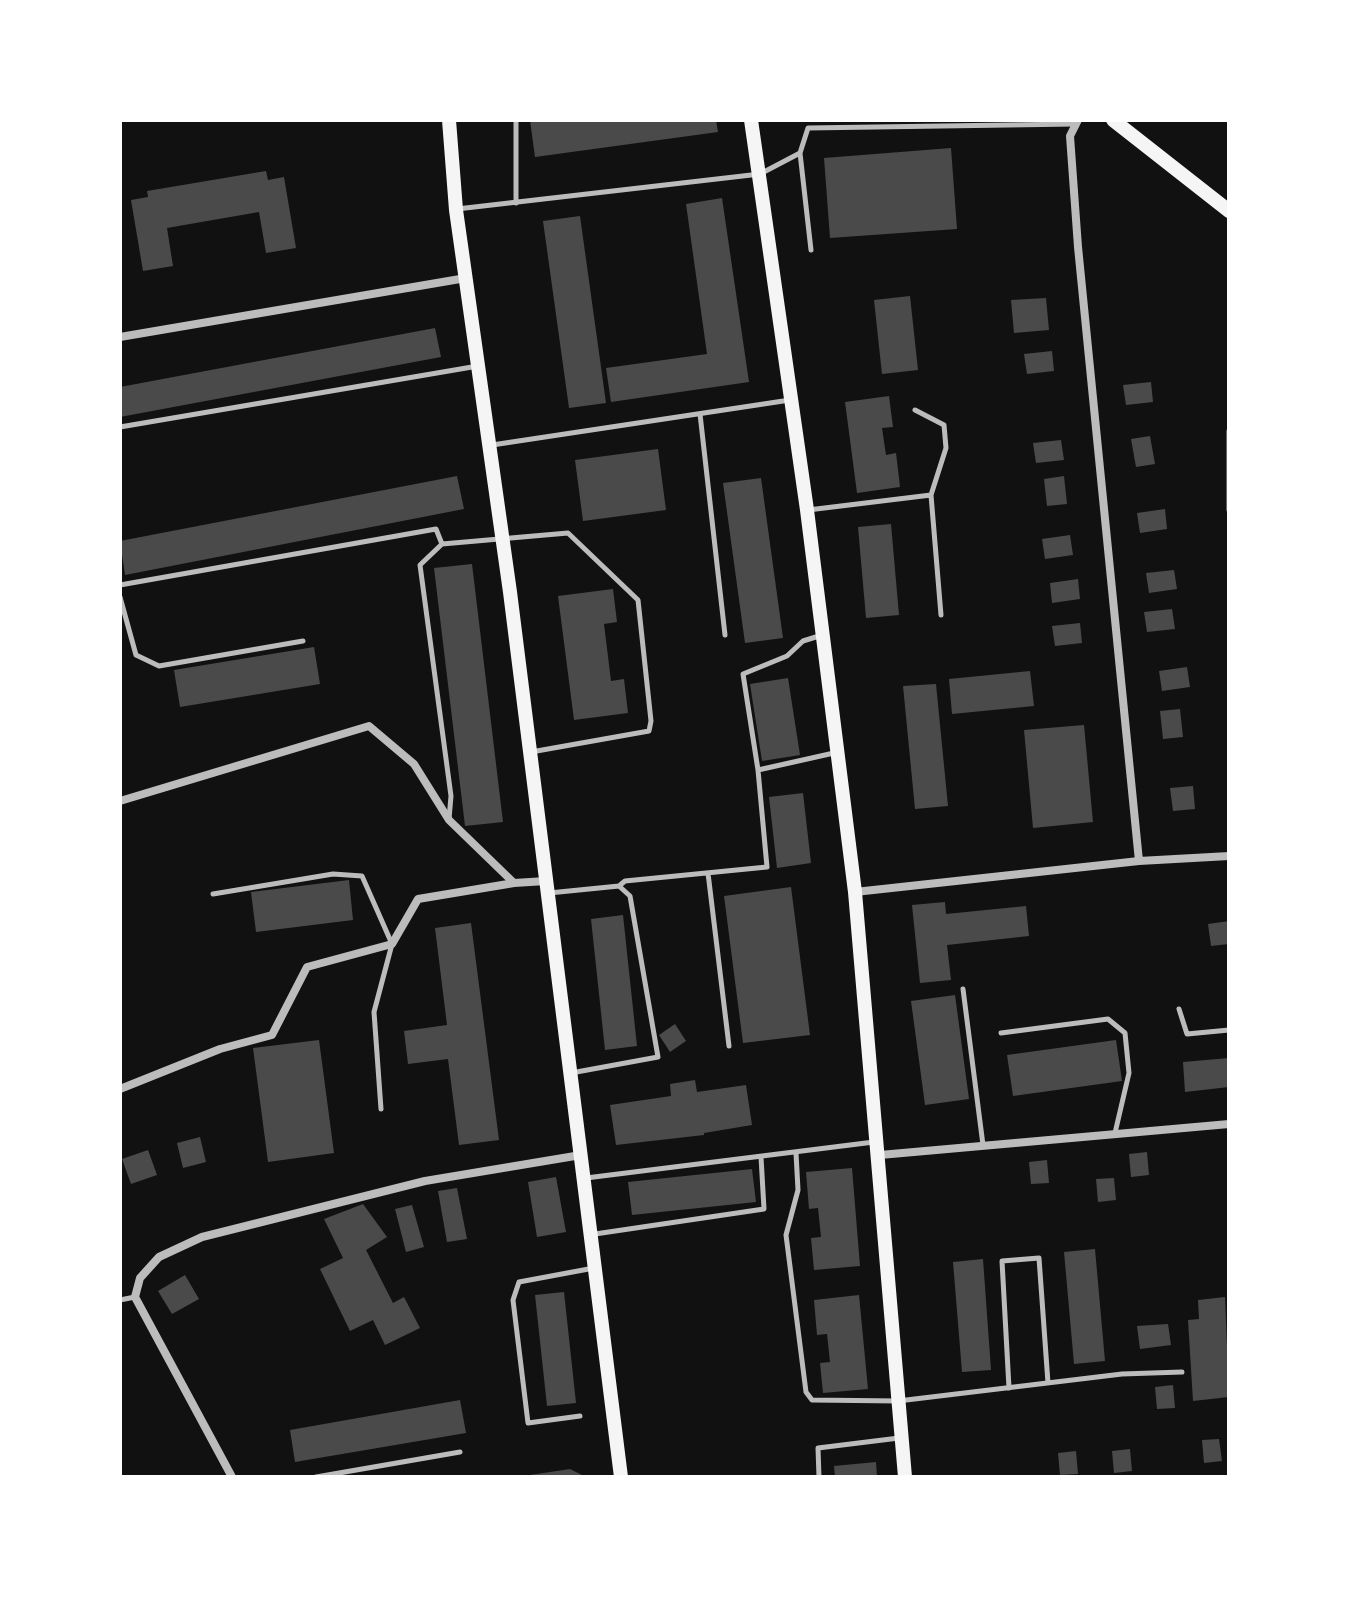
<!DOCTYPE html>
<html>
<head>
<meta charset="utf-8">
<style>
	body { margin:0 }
	#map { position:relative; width:1349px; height:1597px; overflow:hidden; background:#111; font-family:"Fira Sans Condensed",sans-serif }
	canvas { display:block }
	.frame { position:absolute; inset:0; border:122px solid #fff; pointer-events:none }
</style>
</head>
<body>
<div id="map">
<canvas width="1349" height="1597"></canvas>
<div class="frame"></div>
</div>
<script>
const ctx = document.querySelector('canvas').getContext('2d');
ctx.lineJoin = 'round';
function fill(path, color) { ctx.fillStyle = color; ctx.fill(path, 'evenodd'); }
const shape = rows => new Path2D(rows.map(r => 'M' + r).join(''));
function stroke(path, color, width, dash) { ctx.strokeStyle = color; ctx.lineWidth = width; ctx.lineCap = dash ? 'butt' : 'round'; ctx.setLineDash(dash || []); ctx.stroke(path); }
fill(shape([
	[530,120,716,120,718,132,535,157],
	[951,148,957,229,830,238,824,158],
	[266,171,268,180,284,177,296,248,266,253,259,212,167,228,173,266,143,271,131,200,148,197,147,191],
	[722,198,749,382,611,402,606,368,707,354,686,204],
	[580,216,606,403,569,408,543,221],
	[910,296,918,370,882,374,874,300],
	[1046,298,1049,330,1014,333,1011,300],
	[435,328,441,357,120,417,120,387],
	[1052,351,1054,371,1027,374,1024,354],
	[1151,382,1153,402,1126,405,1123,385],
	[889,396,893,427,882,428,886,455,896,453,900,487,857,493,845,402],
	[1150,436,1155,464,1136,467,1131,439],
	[1061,440,1064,460,1036,463,1033,443],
	[658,449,666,510,583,521,575,460],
	[457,476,464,509,125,575,120,541],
	[1064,476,1067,504,1047,506,1044,479],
	[761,478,783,638,745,643,723,483],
	[1165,509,1167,529,1140,533,1137,513],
	[891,524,899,615,866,618,858,527],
	[1070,535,1073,555,1045,559,1042,539],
	[472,564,503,822,465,826,434,568],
	[1174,570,1177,589,1149,593,1146,573],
	[1078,579,1080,599,1052,603,1050,583],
	[613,589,617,622,604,624,611,681,624,679,628,713,574,720,558,596],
	[1172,609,1175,629,1147,632,1144,612],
	[1080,623,1082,643,1055,646,1052,626],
	[314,647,320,684,180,707,174,670],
	[1187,667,1190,687,1162,691,1159,671],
	[1030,671,1034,706,952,714,949,679],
	[788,678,800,755,762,761,750,684],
	[936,684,948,806,915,809,903,686],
	[1180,709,1183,737,1163,739,1160,711],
	[1084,725,1093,822,1033,828,1024,730],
	[1193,786,1195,809,1173,811,1170,788],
	[803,793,811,863,777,868,769,797],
	[349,880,353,920,256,932,251,892],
	[791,887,810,1035,743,1043,724,896],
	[945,902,946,914,1026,906,1029,936,947,945,951,980,920,983,912,905],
	[623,915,637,1046,605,1050,591,919],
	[1229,921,1229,944,1211,946,1208,924],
	[471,923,499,1140,459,1145,448,1059,408,1064,404,1031,447,1025,435,928],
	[955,995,969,1099,925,1105,911,1001],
	[675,1024,686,1041,670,1052,659,1035],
	[319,1040,334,1153,268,1162,253,1048],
	[1116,1040,1122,1081,1013,1096,1007,1055],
	[1229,1058,1229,1087,1185,1092,1183,1062],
	[695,1080,697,1092,746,1085,752,1125,704,1133,704,1135,616,1145,610,1105,671,1096,670,1084],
	[200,1137,206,1162,183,1168,177,1143],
	[148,1150,157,1175,131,1184,122,1159],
	[1147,1152,1149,1175,1131,1177,1129,1154],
	[1047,1160,1049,1183,1031,1184,1029,1162],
	[852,1168,860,1266,814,1270,811,1238,821,1237,818,1208,809,1209,806,1172],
	[752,1169,756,1202,632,1215,628,1182],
	[556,1177,566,1232,537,1237,528,1182],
	[1114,1178,1116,1200,1098,1202,1096,1179],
	[457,1188,467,1239,447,1242,438,1191],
	[363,1204,387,1237,366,1250,393,1303,404,1297,420,1328,385,1345,373,1320,350,1331,320,1269,343,1258,324,1219],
	[412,1205,424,1247,406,1252,395,1209],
	[1095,1249,1105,1361,1074,1364,1064,1252],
	[983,1259,991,1370,962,1372,953,1262],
	[185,1275,199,1299,172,1314,158,1291],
	[564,1292,576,1403,547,1406,535,1295],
	[859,1295,868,1389,823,1393,820,1363,830,1362,827,1334,817,1335,814,1300],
	[1225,1297,1229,1397,1193,1401,1188,1320,1199,1319,1198,1300],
	[1168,1324,1171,1345,1140,1349,1137,1326],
	[1173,1385,1175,1408,1157,1409,1155,1387],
	[460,1400,466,1433,295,1462,290,1430],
	[1219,1439,1222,1461,1204,1463,1202,1440],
	[1130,1449,1132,1471,1114,1473,1112,1451],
	[1076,1451,1078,1474,1060,1475,1058,1453],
	[876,1462,877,1477,835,1477,834,1466],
	[570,1469,586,1477,530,1477,530,1475]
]), '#4a4a4a');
stroke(shape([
	[516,120,516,203],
	[457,209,760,174,800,153],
	[811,250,800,153,808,128,1075,124],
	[915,410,944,425,946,448,931,495],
	[700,414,725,635],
	[120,427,478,366],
	[1229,431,1229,510],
	[492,445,790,400],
	[808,510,931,495,941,615],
	[120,585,436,529,442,544],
	[120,597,136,655,159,666,303,641],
	[819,636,803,641,787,656,743,674,758,770,834,753],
	[449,819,451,796,420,565,442,544,568,533,638,600,651,721,649,731,531,752],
	[708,873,729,1046],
	[619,886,625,881,767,867,758,770],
	[549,893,619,886,630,896,658,1057,571,1073],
	[213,894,333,874,362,876,392,944,374,1012,381,1109],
	[963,989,983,1145],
	[1179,1009,1187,1034,1229,1030],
	[1001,1033,1108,1019,1125,1033,1129,1073,1115,1133],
	[796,1153,798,1190,786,1235,806,1392,812,1400,898,1401,1122,1374,1182,1372],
	[586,1178,874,1142],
	[595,1234,764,1209,761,1157],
	[120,1300,135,1297],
	[1009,1388,1002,1261,1039,1258,1048,1383],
	[580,1416,528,1423,513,1300,519,1282,594,1268],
	[316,1477,460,1452],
	[819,1477,818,1448,899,1438]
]), '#bcbcbc', 5);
stroke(shape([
	[1078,120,1070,136,1078,247,1139,861],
	[120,337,466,278],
	[120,801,369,726,414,764,449,820,514,883,546,881],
	[855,892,1139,861,1229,856],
	[120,1089,220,1049,272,1035,307,967,392,944,418,899,514,883],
	[880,1155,1229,1124],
	[232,1477,135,1297,140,1278,159,1257,202,1237,425,1181,581,1155]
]), '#bcbcbc', 8);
stroke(shape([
	[449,120,456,210,510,592,621,1477],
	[751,120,807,510,855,892,905,1477],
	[1113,120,1229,211]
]), '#f5f5f5', 14);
</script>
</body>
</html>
